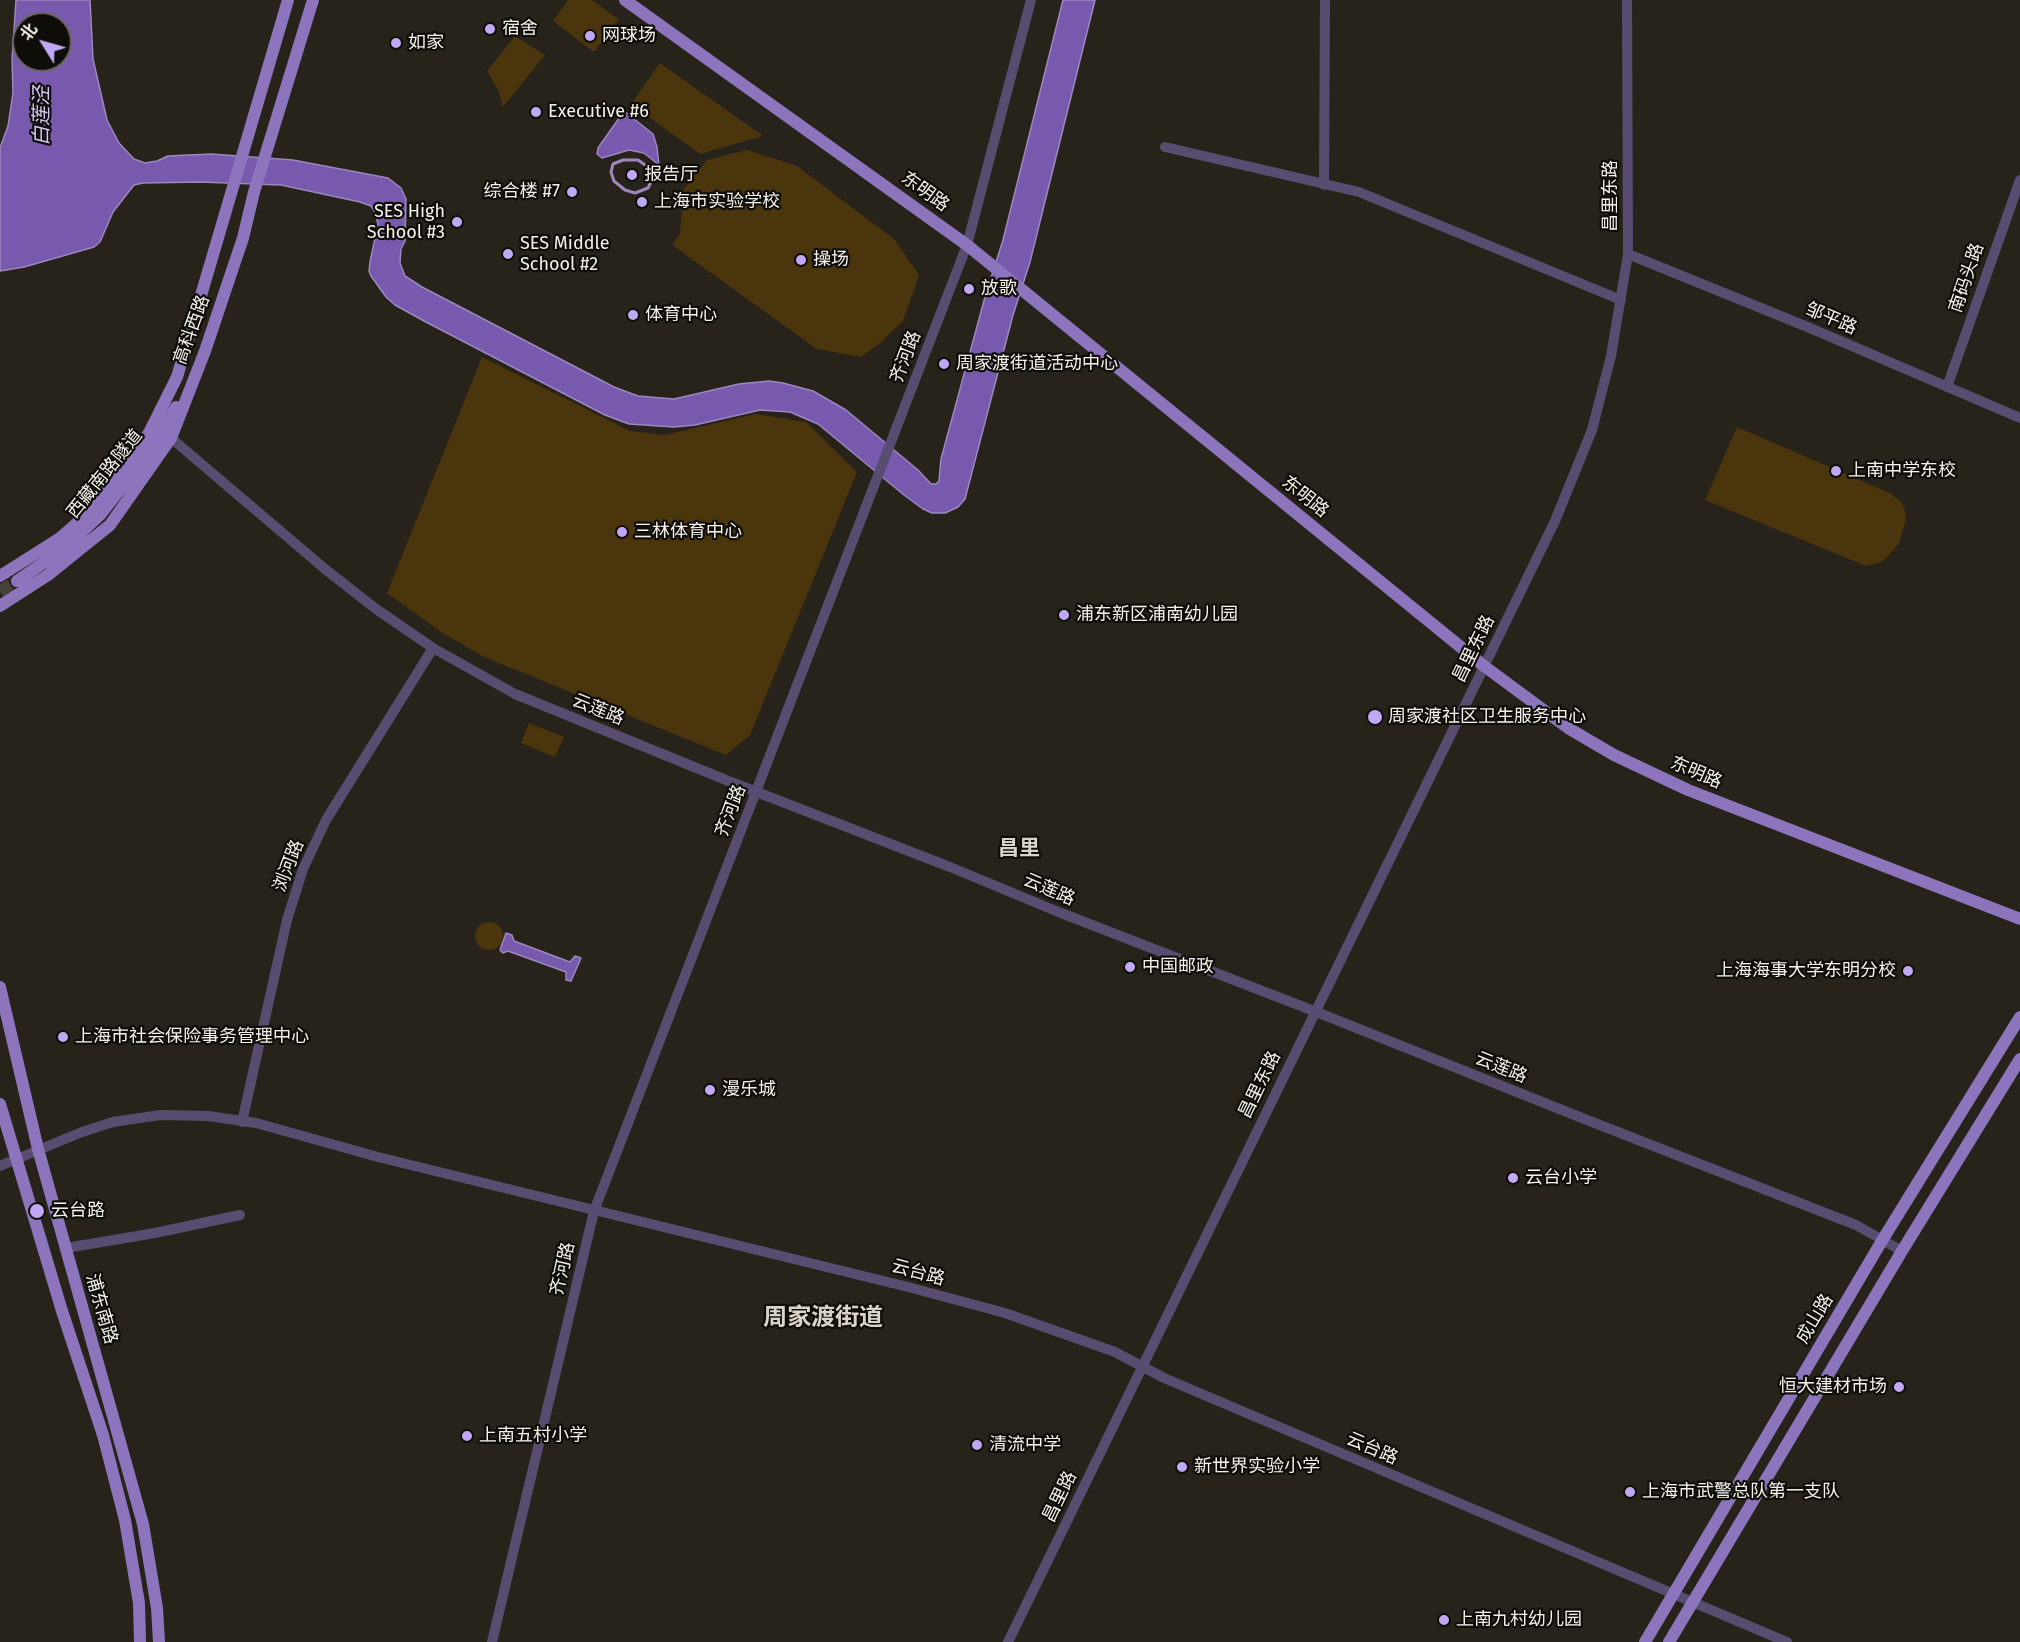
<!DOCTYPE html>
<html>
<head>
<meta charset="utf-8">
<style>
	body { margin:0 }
	#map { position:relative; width:2020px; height:1642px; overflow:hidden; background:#28231a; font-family:"Fira Sans","Noto Sans SC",sans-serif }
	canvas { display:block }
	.north { position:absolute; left:12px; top:12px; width:60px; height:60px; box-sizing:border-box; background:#0f0d09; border:2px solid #6b6863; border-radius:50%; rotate:307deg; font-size:16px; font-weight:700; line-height:24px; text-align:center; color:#f4f0ea }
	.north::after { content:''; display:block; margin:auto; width:21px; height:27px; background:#c0a8f4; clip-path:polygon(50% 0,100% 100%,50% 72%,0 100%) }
</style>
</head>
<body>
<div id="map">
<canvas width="2020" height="1642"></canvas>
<div class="north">北</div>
</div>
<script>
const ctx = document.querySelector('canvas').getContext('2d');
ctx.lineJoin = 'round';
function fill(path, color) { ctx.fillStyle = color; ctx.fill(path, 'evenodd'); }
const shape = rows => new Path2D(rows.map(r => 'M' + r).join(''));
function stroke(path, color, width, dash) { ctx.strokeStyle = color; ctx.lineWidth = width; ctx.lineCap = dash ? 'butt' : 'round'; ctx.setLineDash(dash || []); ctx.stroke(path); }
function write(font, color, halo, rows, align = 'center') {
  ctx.font = font + ' "Fira Sans","Noto Sans SC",sans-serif'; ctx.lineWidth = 4.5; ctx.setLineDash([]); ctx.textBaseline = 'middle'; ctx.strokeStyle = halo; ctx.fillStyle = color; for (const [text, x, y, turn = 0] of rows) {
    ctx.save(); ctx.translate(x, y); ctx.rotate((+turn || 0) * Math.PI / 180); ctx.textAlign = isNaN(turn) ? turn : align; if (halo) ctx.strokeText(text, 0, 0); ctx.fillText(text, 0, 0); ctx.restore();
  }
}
fill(shape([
	[568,0,592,0,619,20,594,52,553,21],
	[515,36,545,55,503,107,499,92,487,71],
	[660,63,763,136,700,154,631,104],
	[747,150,797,166,894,239,919,275,903,321,880,343,861,357,817,349,672,245,680,234,683,190,707,160],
	[482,357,630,431,665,435,756,414,806,422,857,472,750,735,726,755,484,657,441,632,387,593],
	[1737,427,1890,493,1901,502,1905,511,1906,520,1899,543,1890,554,1882,562,1866,566,1705,500],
	[529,723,564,737,555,757,521,743],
	'475 936a14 14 0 1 1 28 0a14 14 0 1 1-28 0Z'
]), '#4a350d');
const water = shape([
	[16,0,90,0,93,59,107,120,119,143,134,159,145,163,157,161,168,156,211,154,293,160,388,178,401,188,406,199,405,241,401,249,400,263,405,276,422,287,614,387,638,396,674,399,739,384,769,381,783,383,813,391,846,410,918,470,931,484,936,484,939,481,941,459,985,297,1003,240,1063,0,1095,0,1030,262,1013,315,965,499,958,507,945,513,932,513,923,509,904,495,818,424,790,412,760,410,695,425,674,427,629,424,605,415,424,321,395,305,386,297,371,276,369,271,370,262,378,224,375,212,371,206,360,202,281,185,200,182,143,183,134,185,113,212,100,242,94,247,24,267,0,271,0,148,8,126,13,93,12,60,16,0],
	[24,24,60,24,60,60,24,60,24,24],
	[624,111,653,134,657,147,659,165,644,153,629,150,602,158,597,154,598,148,624,111],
	[506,933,512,935,514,941,570,962,575,956,581,958,571,981,566,980,566,972,508,951,503,953,500,950,506,933]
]);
fill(water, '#775aad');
stroke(water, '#9c87bf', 1.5);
stroke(shape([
	[623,160,638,160,648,167,653,178,648,188,635,193,625,190,614,181,611,172,613,164,623,160]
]), '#9c87bf', 3);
stroke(shape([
	[0,591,17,581]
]), '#474239', 12, [12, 6]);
stroke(shape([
	[1165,147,1359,192,1621,300],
	[1324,185,1325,0],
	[1628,254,1810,328,2020,418],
	[1947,387,2020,180],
	[171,438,325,569,376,609,433,648,515,694,731,782,950,867,1061,913,1314,1011,1582,1118,1856,1225,1902,1251],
	[242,1122,287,920,303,869,326,820,433,648],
	[0,1166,82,1132,113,1122,160,1115,208,1116,256,1123,378,1157,908,1287,1005,1313,1115,1352,1164,1378,1787,1642],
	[66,1248,155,1233,240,1215],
	[492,1642,594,1211,967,245,1031,0],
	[1008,1642,1555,521,1592,430,1611,356,1628,254,1627,0]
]), '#584d71', 10);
stroke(shape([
	[625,0,967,245,1484,666,1568,728,1614,755,1688,790,2020,919],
	[0,576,60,538,76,524,92,508,149,433,177,377,288,0],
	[17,581,65,548,100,515,154,446,176,407],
	[0,606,48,575,110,525,171,438,205,351,243,238,254,192,313,0],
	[0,987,38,1149,143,1524,157,1608,159,1642],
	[0,1104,62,1311,103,1435,125,1520,139,1603,140,1642],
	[1645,1642,1883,1239,2020,1017],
	[1669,1642,1902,1251,2020,1059]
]), '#8d75bd', 12);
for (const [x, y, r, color] of [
	[490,29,6,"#c0a8f4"],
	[590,36,6,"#c0a8f4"],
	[396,43,6,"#c0a8f4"],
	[536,112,6,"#c0a8f4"],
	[632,175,6,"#c0a8f4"],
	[572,192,6,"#c0a8f4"],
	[642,202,6,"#c0a8f4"],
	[457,222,6,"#c0a8f4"],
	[508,254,6,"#c0a8f4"],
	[801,260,6,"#c0a8f4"],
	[969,289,6,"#c0a8f4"],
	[633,315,6,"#c0a8f4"],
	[944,364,6,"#c0a8f4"],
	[1836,471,6,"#c0a8f4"],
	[622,532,6,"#c0a8f4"],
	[1064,615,6,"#c0a8f4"],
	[1375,717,8,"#c0a8f4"],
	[1130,967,6,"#c0a8f4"],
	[1908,971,6,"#c0a8f4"],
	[63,1037,6,"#c0a8f4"],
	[710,1090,6,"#c0a8f4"],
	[1513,1178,6,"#c0a8f4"],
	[37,1211,8,"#c0a8f4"],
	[1899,1387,6,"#c0a8f4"],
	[467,1436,6,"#c0a8f4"],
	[977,1445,6,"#c0a8f4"],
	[1182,1467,6,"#c0a8f4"],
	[1630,1492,6,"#c0a8f4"],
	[1444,1620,6,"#c0a8f4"]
]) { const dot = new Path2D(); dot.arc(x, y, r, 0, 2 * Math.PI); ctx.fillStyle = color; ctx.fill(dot); stroke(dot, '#0f0d09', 2); }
write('18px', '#f4f0ea', '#0f0d09', [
	["宿舍",502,29],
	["网球场",602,36],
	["如家",408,43],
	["Executive #6",548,112],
	["报告厅",644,175],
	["综合楼 #7",560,192,"right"],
	["上海市实验学校",654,202],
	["SES High",445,212,"right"],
	["School #3",445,233,"right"],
	["SES Middle",520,244],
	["School #2",520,265],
	["操场",813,260],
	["放歌",981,289],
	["体育中心",645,315],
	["周家渡街道活动中心",956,364],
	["上南中学东校",1848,471],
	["三林体育中心",634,532],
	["浦东新区浦南幼儿园",1076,615],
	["周家渡社区卫生服务中心",1388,717],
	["中国邮政",1142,967],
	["上海海事大学东明分校",1896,971,"right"],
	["上海市社会保险事务管理中心",75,1037],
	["漫乐城",722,1090],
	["云台小学",1525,1178],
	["云台路",51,1211],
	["恒大建材市场",1887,1387,"right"],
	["上南五村小学",479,1436],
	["清流中学",989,1445],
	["新世界实验小学",1194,1467],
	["上海市武警总队第一支队",1642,1492],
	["上南九村幼儿园",1456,1620]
], 'left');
write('18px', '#f4f0ea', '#0f0d09', [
	["东明路",925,192,36],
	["昌里东路",1611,196,-90],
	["南码头路",1967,278,-71],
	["邹平路",1831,319,23],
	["高科西路",192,330,-70],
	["齐河路",906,357,-69],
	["西藏南路隧道",105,474,-51],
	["东明路",1305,497,39],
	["昌里东路",1474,649,-64],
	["云莲路",598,710,22],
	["东明路",1696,773,23],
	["齐河路",731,811,-69],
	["浏河路",289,866,-69],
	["云莲路",1049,890,23],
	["云莲路",1501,1068,22],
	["昌里东路",1260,1085,-64],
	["齐河路",563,1269,-77],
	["云台路",918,1273,15],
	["浦东南路",101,1309,74],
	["成山路",1815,1319,-59],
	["云台路",1372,1449,23],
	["昌里路",1060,1497,-64]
]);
write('italic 20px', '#d5c8f5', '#0f0d09', [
	["白莲泾",42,116,-90]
]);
write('bold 21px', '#dad3c7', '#0f0d09', [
	["昌里",1019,849]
]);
write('bold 24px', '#dad3c7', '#0f0d09', [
	["周家渡街道",823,1318]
]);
</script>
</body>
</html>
